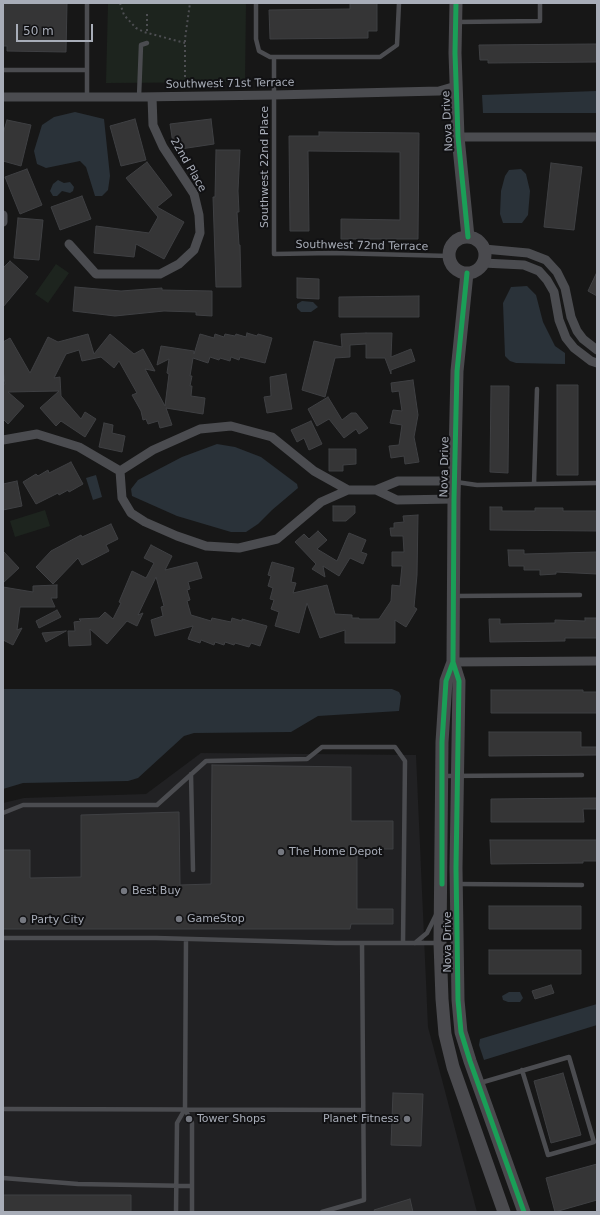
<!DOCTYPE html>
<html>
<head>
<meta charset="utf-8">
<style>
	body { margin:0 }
	#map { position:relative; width:600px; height:1215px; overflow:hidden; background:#171717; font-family:"DejaVu Sans",sans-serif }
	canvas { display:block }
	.frame { position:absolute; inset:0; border:4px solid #a8adb8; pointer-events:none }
	.scale { position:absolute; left:16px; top:24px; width:77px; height:18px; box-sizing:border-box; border:2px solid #a8adb8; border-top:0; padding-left:5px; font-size:12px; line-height:14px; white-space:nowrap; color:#a8adb8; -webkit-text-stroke:3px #111113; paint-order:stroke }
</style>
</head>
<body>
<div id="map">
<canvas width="600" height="1215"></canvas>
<div class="frame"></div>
<div class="scale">50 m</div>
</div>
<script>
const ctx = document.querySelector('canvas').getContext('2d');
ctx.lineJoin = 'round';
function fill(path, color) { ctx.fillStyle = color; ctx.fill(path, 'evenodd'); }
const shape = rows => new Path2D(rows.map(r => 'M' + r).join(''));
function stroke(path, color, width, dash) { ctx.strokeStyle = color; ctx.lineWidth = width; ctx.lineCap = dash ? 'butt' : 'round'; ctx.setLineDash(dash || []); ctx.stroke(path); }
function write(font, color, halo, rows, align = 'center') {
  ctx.font = font + ' "DejaVu Sans",sans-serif'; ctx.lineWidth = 4; ctx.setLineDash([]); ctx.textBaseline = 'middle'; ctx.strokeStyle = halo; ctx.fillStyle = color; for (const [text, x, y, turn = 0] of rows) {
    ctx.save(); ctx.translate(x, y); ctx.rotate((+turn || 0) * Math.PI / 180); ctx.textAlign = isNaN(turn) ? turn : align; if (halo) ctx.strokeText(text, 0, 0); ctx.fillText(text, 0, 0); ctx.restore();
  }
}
fill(shape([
	[201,753,416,755,428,1027,477,1212,3,1212,3,803,24,798,146,794]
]), '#212123');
fill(shape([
	[108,3,246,3,245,82,106,83],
	[56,264,69,273,48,303,35,294],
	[45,510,50,526,15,537,10,521]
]), '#1d241e');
fill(shape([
	[597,91,597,113,483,113,482,95],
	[75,112,104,119,110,176,108,190,102,196,95,196,86,167,80,161,46,168,37,164,34,151,42,125,54,117],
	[521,169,526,174,530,191,528,215,522,223,503,223,500,214,501,191,505,176,509,170],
	[58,180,64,183,70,182,74,187,73,191,70,193,62,191,57,196,53,196,50,191,53,184],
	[527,286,536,295,543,322,555,346,565,353,565,364,516,363,510,361,505,356,503,303,511,287],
	[302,301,313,302,318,307,311,312,301,312,297,308,297,304],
	[217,444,235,447,261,457,297,484,298,488,272,510,258,524,246,532,231,532,177,516,132,496,131,489,138,480,182,457],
	[96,475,102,497,93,500,86,478],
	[3,689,392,689,399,692,401,696,399,711,318,716,291,732,194,733,184,736,138,778,128,781,23,783,3,789],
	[509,992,520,992,523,998,520,1002,508,1002,503,1000,502,996],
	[597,1004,597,1025,484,1060,479,1045,480,1039]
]), '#2a3239');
const building = shape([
	[3,3,67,3,66,52,7,51,7,46,3,46,3,3],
	[350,3,377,3,377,31,368,31,368,38,270,39,269,10,350,9,350,3],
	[597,44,597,62,488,63,488,60,480,60,479,45,597,44],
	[135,119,146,160,121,166,110,126,135,119],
	[211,119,214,144,174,150,170,124,211,119],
	[7,120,31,125,21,166,3,161,3,134,7,120],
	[319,132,419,133,418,239,341,239,341,219,400,220,400,152,308,151,309,231,290,231,289,136,319,136,319,132],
	[216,150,240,150,238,191,239,212,237,212,239,245,240,245,241,287,216,287,213,197,215,197,216,150],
	[147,162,172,195,157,207,184,222,164,259,136,244,134,257,94,253,96,226,149,233,158,217,126,178,147,162],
	[551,163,582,167,574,230,544,227,551,163],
	[27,169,42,205,20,214,5,177,27,169],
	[82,196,91,219,60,230,51,207,82,196],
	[18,218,43,220,39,260,14,258,18,218],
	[10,261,28,277,3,307,3,268,10,261],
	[597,272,597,296,588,291,597,272],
	[297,278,319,279,319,299,297,298,297,278],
	[75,287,121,291,162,288,162,290,212,291,212,316,196,315,196,312,164,311,115,316,73,311,75,287],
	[419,296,419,317,339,317,339,297,419,296],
	[247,333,257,336,258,334,272,338,265,363,240,357,239,360,231,357,230,361,220,358,219,360,210,357,208,363,193,358,190,376,192,376,190,386,192,386,191,396,205,398,203,414,166,408,172,425,160,428,158,421,148,424,146,419,143,420,141,411,132,395,137,393,119,361,114,368,101,357,82,361,79,350,66,354,54,378,60,377,61,396,81,419,85,412,96,419,85,437,61,421,56,426,40,408,59,391,8,392,24,406,8,424,3,419,3,384,5,384,3,370,3,342,10,338,30,373,48,337,58,342,88,334,94,354,110,334,134,354,143,349,155,371,145,369,165,406,169,374,167,373,169,359,157,365,161,346,194,351,194,354,200,334,214,338,215,334,224,337,225,334,235,336,236,334,246,337,247,333],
	[366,333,392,333,391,357,411,349,415,361,391,370,391,374,385,358,366,358,366,344,350,345,350,357,335,358,325,397,302,390,314,341,342,347,341,334,366,333],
	[286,374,292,409,267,413,264,397,271,396,270,377,286,374],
	[413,380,418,415,414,437,419,462,405,464,404,456,391,458,389,446,399,445,402,425,390,423,393,410,402,411,399,391,392,392,391,383,413,380],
	[557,385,578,385,578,475,557,475,557,385],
	[491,386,509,386,508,473,490,472,491,386],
	[328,397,342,420,351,413,356,413,368,428,359,434,356,429,344,438,329,419,317,426,308,409,328,397],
	[311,421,322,444,309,450,304,438,297,442,291,430,311,421],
	[104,423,113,425,112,433,125,436,122,452,99,447,104,423],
	[329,449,356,449,356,464,343,465,343,471,329,471,329,449],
	[71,462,83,484,69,492,68,490,59,495,58,493,36,504,23,482,36,474,38,476,48,470,49,473,71,462],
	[17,481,22,506,3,510,3,484,17,481],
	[333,506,355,506,355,513,346,521,333,521,333,506],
	[490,507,502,507,502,511,535,511,535,508,563,508,563,511,597,511,597,531,490,530,490,507],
	[418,515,417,575,414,607,417,609,406,627,395,620,395,643,345,643,345,630,320,638,307,603,299,633,275,626,279,612,271,609,274,600,270,599,273,588,268,586,271,576,268,575,272,562,294,568,291,582,296,583,293,593,327,585,335,614,352,615,352,618,359,618,359,619,379,619,391,601,392,585,400,586,402,566,392,566,392,552,404,552,403,536,391,536,390,528,394,528,394,523,404,522,403,516,418,515],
	[111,524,118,539,106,545,109,551,82,565,78,558,53,584,36,567,51,551,81,535,82,537,111,524],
	[318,531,327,540,317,549,337,561,349,533,366,540,361,552,367,554,363,564,350,558,339,576,323,566,325,577,312,569,316,564,295,542,304,534,309,539,318,531],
	[151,545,172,556,165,570,197,562,202,578,188,582,190,589,187,590,190,600,187,601,191,615,211,621,212,618,231,622,232,618,242,621,242,619,267,626,260,646,251,643,249,647,235,643,234,645,225,642,224,645,215,642,214,645,201,640,200,643,188,639,193,626,155,636,151,620,163,616,161,607,164,606,156,577,138,615,143,613,137,626,127,621,107,644,90,629,91,645,69,646,68,631,75,631,74,622,81,621,79,619,99,618,105,612,113,619,121,603,119,602,132,571,146,578,154,563,144,558,151,545],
	[508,550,524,550,524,554,597,552,597,574,556,572,556,574,540,575,540,570,524,570,524,566,509,566,508,550],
	[3,551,19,568,3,583,3,551],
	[57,585,57,598,51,598,55,607,20,607,17,630,22,628,13,645,3,640,3,587,33,592,33,586,57,585],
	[57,610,61,617,39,628,36,621,57,610],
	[585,618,597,618,597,638,565,638,565,641,490,642,489,619,500,619,500,624,555,623,555,620,585,621,585,618],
	[66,631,46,642,42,633,66,631],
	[491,690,583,690,583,692,597,692,597,713,491,713,491,690],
	[489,732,581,732,581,747,597,747,597,755,489,756,489,732],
	[212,765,351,767,351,821,393,821,393,849,357,849,357,909,393,909,393,924,351,924,350,929,3,929,3,850,30,850,30,878,81,877,81,815,179,812,180,885,211,884,212,765],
	[597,798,597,809,583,809,584,822,491,822,491,799,597,798],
	[490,840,597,840,597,861,583,861,583,863,491,864,490,840],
	[489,906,581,906,581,929,489,929,489,906],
	[489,950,581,950,581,974,489,974,489,950],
	[551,985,554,993,535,999,532,991,551,985],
	[563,1073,581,1135,551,1143,534,1081,563,1073],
	[393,1093,423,1094,421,1146,391,1145,393,1093],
	[597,1164,597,1200,555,1212,546,1178,597,1164],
	[3,1195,131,1195,131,1212,3,1212,3,1195],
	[410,1199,413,1212,375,1212,374,1210,410,1199]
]);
fill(building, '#353536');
stroke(building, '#3f4043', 1);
stroke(shape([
	[120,3,124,15,136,28,144,32,185,43],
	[147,14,147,34],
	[185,87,185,39,190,3]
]), '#4d4e52', 2, [2, 3]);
stroke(shape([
	[256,3,256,39,259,51,270,57,380,57,397,45,399,3],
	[457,22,540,21,540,3],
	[274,57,274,254,333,253,449,256],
	[3,70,87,70],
	[87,97,87,3],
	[139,97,141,45,147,43],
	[456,482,477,485,597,483],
	[534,484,537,389],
	[455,596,580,595],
	[191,774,193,870],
	[443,776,582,775],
	[3,813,23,805,157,805,206,761,307,759,322,747,395,747,405,761,403,943],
	[458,884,582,885],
	[3,938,156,938,336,943,439,943],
	[186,939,185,1109,192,1123,192,1212],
	[415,943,427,933,436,915],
	[480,1083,569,1057,594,1142,548,1155,522,1070],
	[3,1109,363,1110],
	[3,1178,78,1184,192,1186],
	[176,1212,177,1123,185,1109],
	[322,1212,364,1200,362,943]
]), '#4b4c50', 4.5);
stroke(shape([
	[3,97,139,97,274,95,439,91,456,86],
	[458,137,597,137],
	[3,215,3,222],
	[69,244,96,274,160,274,179,264,194,250,200,233,199,215,194,194,163,147,153,125,152,97],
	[484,249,528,253,546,260,557,272,565,288,571,317,577,331,583,339,597,350],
	[483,263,524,265,539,271,547,280,554,292,559,320,566,338,574,348,591,361,597,363],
	[3,440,37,434,79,447,120,471],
	[348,490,314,471,272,437,231,426,200,429,153,450,120,471,122,498,131,513,145,522,177,536,206,546,239,548,277,539,321,502,348,490,376,490,397,500,454,499],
	[376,490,398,481,455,481],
	[453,662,597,661]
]), '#4b4c50', 9);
stroke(shape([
	[456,3,455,53,458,137,468,237],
	'449 255a18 18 0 1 1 36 0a18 18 0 1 1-36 0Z',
	[467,273,457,371,454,499,453,662,459,681,456,868,458,1000,461,1032,470,1061,524,1212],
	[453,662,446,681,442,742,440,943,442,999,445,1034,453,1067,504,1212]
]), '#4a4a4e', 13);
stroke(shape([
	[456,3,455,53,458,137,468,237],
	[467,273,457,371,454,499,453,662,459,681,456,868,458,1000,461,1032,470,1061,524,1212],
	[442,884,442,742,446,681,453,662]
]), '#1a9f57', 5);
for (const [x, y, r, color] of [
	[281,852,4,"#757880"],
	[124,891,4,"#757880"],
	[179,919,4,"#757880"],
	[23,920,4,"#757880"],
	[189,1119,4,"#757880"],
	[407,1119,4,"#757880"]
]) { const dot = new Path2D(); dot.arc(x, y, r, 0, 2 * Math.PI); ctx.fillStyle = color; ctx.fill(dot); stroke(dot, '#111113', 1.5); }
write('11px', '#a8adb8', '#111113', [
	["Southwest 71st Terrace",230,84,-1],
	["Nova Drive",448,121,-93],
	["22nd Place",188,165,60],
	["Southwest 22nd Place",265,167,-90],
	["Southwest 72nd Terrace",362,246,1],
	["Nova Drive",445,467,-89],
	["Nova Drive",448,942,-90]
]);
write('11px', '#a8adb8', '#111113', [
	["The Home Depot",289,852],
	["Best Buy",132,891],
	["GameStop",187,919],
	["Party City",31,920],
	["Tower Shops",197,1119],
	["Planet Fitness",399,1119,"right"]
], 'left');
</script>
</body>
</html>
